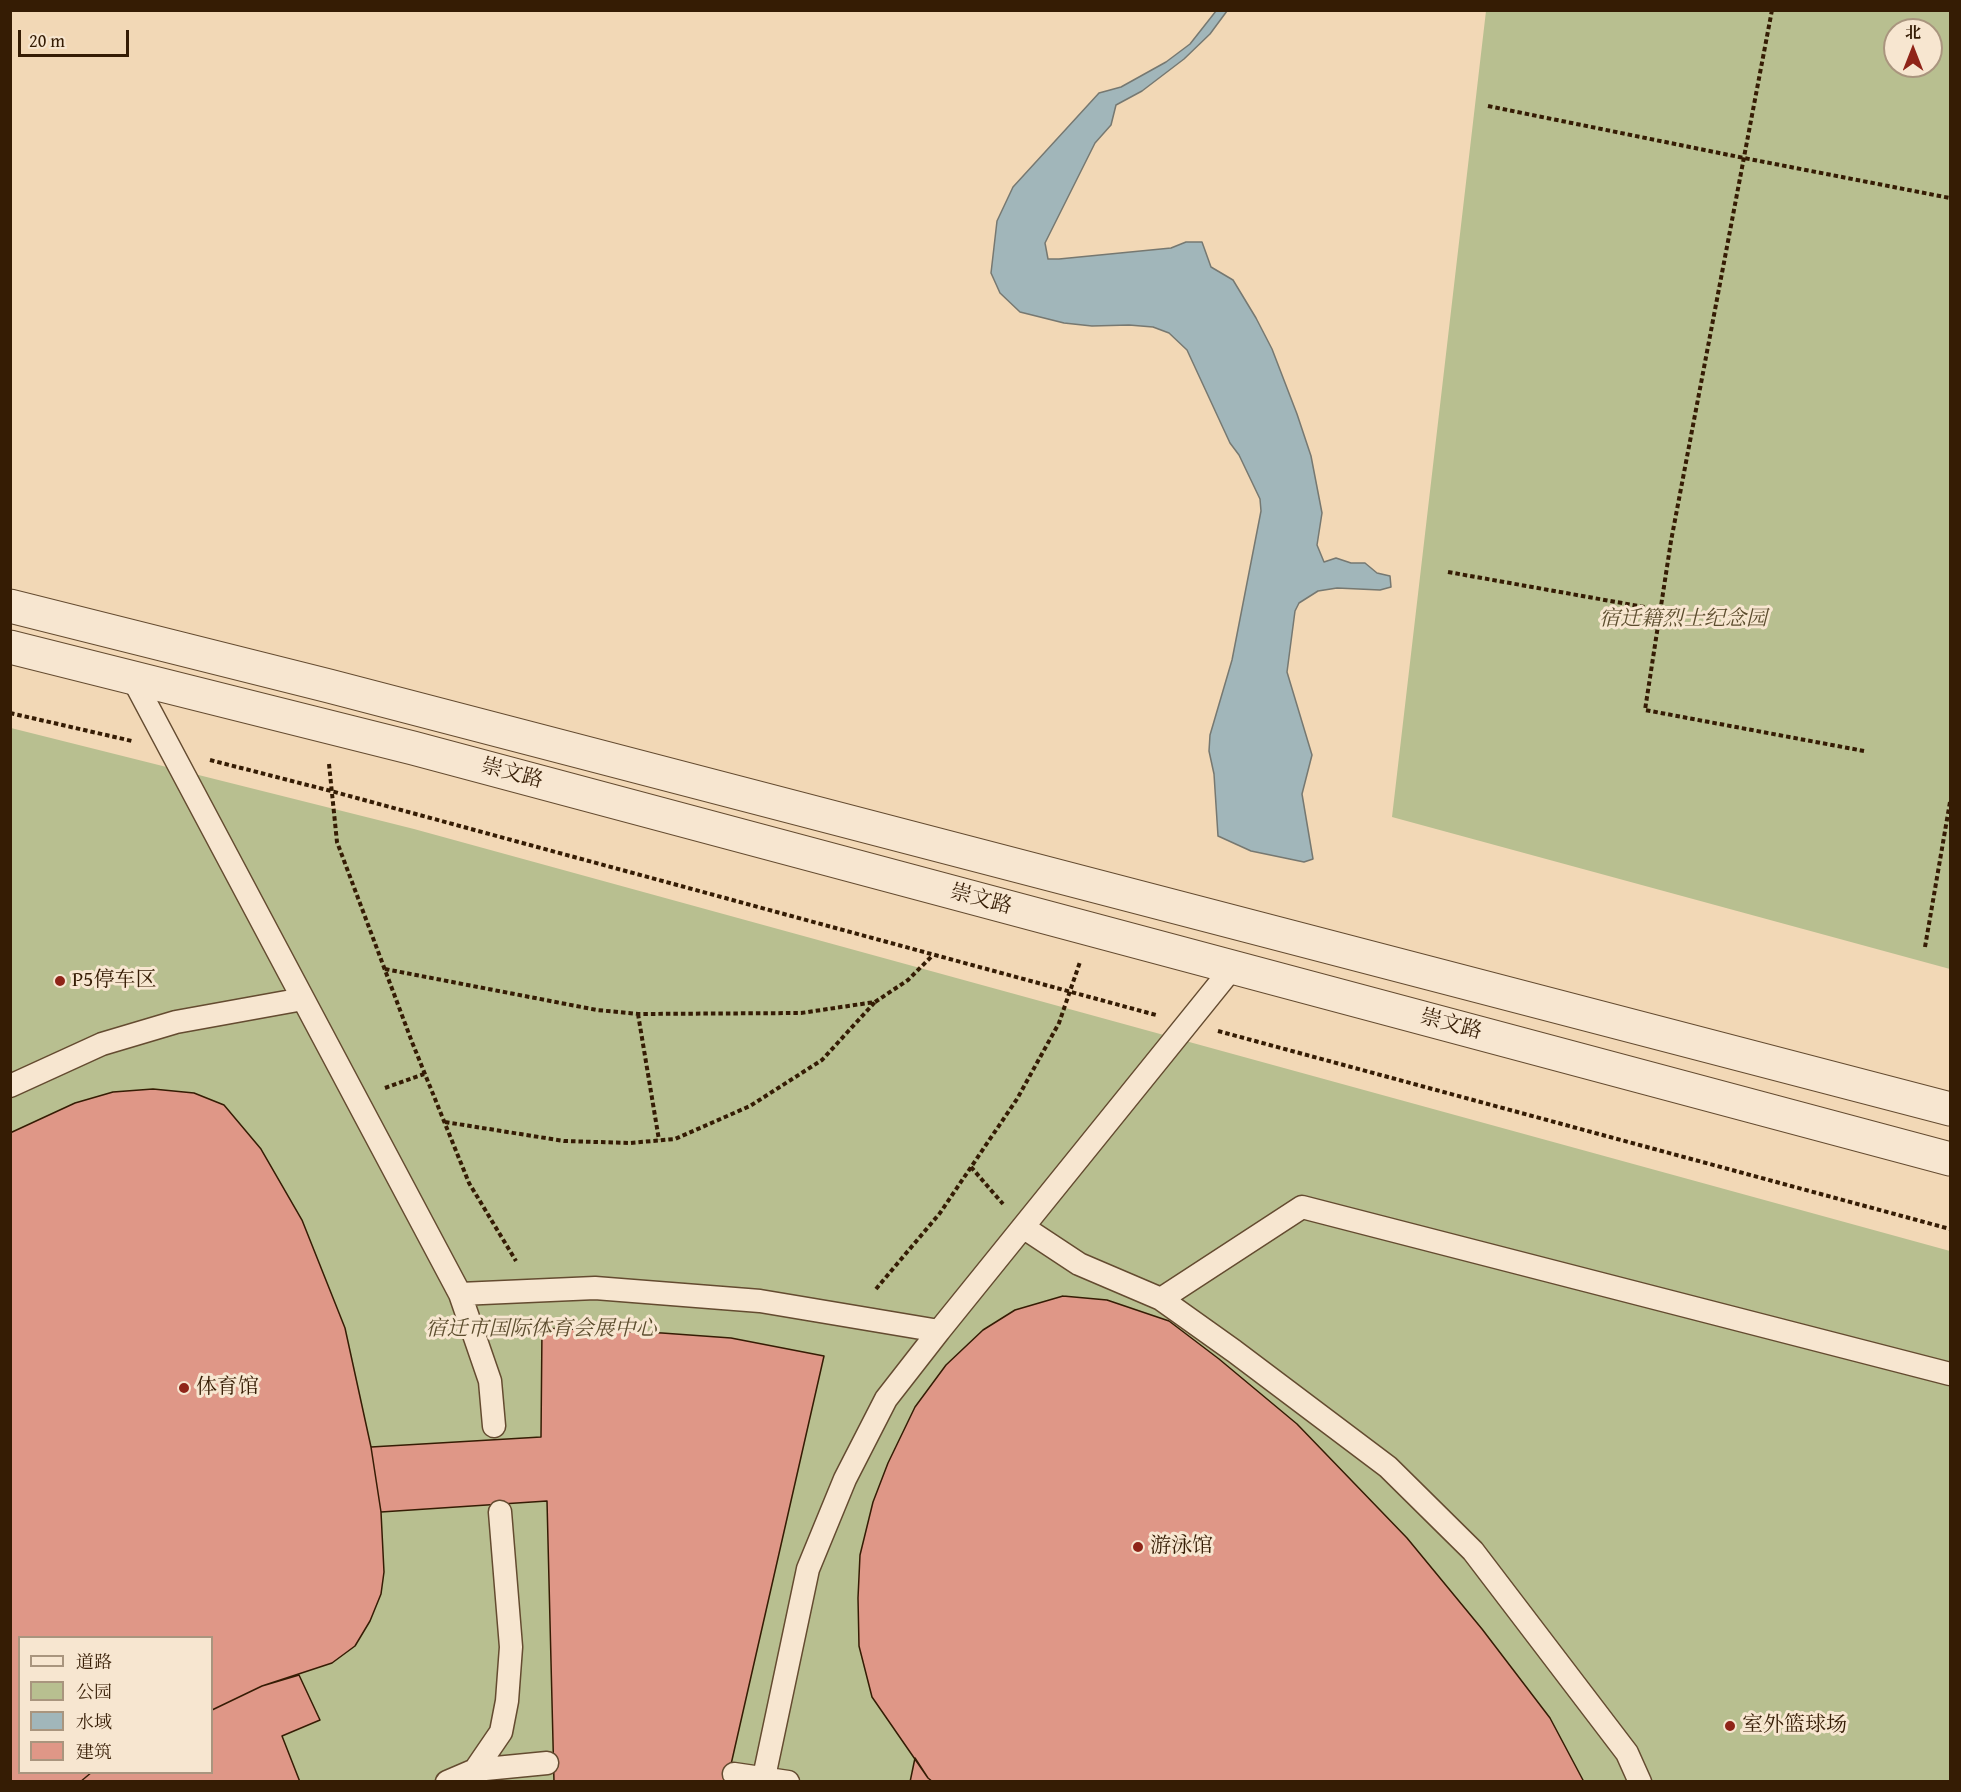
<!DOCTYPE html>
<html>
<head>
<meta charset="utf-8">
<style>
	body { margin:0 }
	#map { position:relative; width:1961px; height:1792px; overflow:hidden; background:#f2d8b6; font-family:"Gentium Book Plus","Noto Serif SC",serif }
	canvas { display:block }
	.frame { position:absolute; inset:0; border:12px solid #351c04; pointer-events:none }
	.legend { position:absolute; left:18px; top:1636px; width:195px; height:138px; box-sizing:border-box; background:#f7e6d0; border:2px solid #a9957e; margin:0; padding:8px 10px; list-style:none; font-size:18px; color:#351c04 }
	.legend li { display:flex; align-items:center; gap:12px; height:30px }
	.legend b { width:30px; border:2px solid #a9957e }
	.north { position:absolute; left:1883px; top:18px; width:60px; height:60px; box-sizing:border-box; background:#f7e6d0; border:2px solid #a9957e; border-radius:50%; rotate:0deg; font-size:16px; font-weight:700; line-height:24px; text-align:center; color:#351c04 }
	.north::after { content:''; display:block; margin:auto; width:21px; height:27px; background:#8f2418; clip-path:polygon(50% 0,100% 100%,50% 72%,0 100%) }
	.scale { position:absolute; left:18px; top:30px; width:111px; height:27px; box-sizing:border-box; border:3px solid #351c04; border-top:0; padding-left:8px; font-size:18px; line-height:21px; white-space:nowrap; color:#351c04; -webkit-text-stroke:4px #f7e6d0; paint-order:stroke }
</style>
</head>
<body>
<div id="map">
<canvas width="1961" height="1792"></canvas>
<div class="frame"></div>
<ul class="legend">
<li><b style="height:8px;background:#f7e6d0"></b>道路</li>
<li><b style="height:16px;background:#b8bf90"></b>公园</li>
<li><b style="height:16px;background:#a1b6ba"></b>水域</li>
<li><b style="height:16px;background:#df9787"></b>建筑</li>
</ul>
<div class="north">北</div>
<div class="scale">20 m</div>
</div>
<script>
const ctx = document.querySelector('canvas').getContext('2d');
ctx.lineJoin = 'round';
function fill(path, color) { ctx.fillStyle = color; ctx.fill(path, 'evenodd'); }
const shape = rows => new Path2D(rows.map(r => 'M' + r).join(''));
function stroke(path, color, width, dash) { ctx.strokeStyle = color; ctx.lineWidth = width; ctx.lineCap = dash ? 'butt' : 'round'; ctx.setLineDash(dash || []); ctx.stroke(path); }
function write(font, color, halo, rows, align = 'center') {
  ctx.font = font + ' "Gentium Book Plus","Noto Serif SC",serif'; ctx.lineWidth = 6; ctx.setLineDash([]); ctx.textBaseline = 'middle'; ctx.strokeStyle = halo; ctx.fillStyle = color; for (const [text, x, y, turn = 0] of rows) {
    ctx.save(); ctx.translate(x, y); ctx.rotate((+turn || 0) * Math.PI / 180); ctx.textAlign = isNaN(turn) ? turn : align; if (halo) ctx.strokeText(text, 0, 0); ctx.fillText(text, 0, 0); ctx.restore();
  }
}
fill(shape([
	[1486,11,1950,11,1950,969,1392,817],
	[1895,30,1931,30,1931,66,1895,66],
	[11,728,414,829,1950,1251,1950,1781,11,1782],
	[20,1638,212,1638,212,1772,20,1772]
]), '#b8bf90');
const water = shape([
	[1216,11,1227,11,1210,34,1184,59,1142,91,1116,105,1111,125,1095,143,1045,243,1048,259,1059,259,1171,248,1186,242,1202,242,1211,267,1233,280,1256,318,1272,349,1297,414,1311,456,1322,513,1317,545,1324,562,1336,558,1351,563,1365,563,1377,573,1390,576,1391,587,1380,590,1337,588,1318,591,1299,603,1295,611,1287,672,1312,755,1302,794,1313,859,1304,862,1251,851,1218,836,1214,774,1209,751,1210,735,1232,660,1261,511,1260,499,1239,455,1230,443,1187,350,1169,333,1153,327,1129,325,1092,326,1064,323,1020,312,1000,293,991,273,997,221,1013,187,1099,93,1121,87,1166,62,1190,44,1216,11]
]);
fill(water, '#a1b6ba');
stroke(water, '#767871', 1.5);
const building = shape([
	[153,1089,194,1093,224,1105,261,1149,302,1220,345,1328,371,1447,381,1512,384,1572,381,1594,370,1621,355,1646,332,1663,262,1686,212,1710,212,1638,20,1638,20,1772,92,1772,80,1782,10,1782,10,1133,75,1103,113,1092,153,1089],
	[1063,1296,1107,1300,1169,1321,1219,1359,1297,1424,1407,1538,1482,1629,1550,1718,1584,1782,933,1782,928,1778,872,1697,859,1646,858,1598,860,1555,873,1502,888,1463,915,1407,946,1365,983,1330,1015,1310,1063,1296],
	[542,1328,662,1333,731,1338,824,1356,727,1782,554,1782,547,1501,381,1512,371,1447,541,1437,542,1328],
	[299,1675,320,1720,282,1736,300,1782,80,1782,92,1772,212,1772,212,1710,262,1686,299,1675],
	[915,1758,928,1778,933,1782,910,1782,915,1758]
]);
fill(building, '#df9787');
stroke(building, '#351c04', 1.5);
const service = shape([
	[132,677,460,1294,595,1288,760,1301,939,1331,1233,967],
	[10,1086,102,1044,176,1022,303,999],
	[1023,1227,1079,1264,1161,1299,1234,1351,1388,1467,1473,1551,1627,1753,1640,1782],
	[460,1294,490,1381,494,1426],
	[1161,1299,1302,1207,1950,1374],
	[475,1770,547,1763],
	[734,1774,788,1782],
	[764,1777,808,1569,845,1479,886,1399,939,1331],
	[447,1782,475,1770,501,1732,507,1701,511,1647,500,1512]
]);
const tertiary = shape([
	[10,606,329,686,1950,1109],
	[10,647,413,748,1950,1159]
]);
stroke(service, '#644b30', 25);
stroke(tertiary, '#644b30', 35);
stroke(shape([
	[1772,10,1671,541,1645,710,1864,751],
	[1488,106,1744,158,1950,198],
	[1448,572,1661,610],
	[10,713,132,741],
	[210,760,331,791,1156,1015],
	[329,764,337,842,412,1042,469,1183,516,1261],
	[1925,947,1950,802],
	[385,969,597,1010,638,1014,801,1013,875,1002,908,980,932,956],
	[638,1014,659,1140],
	[1218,1031,1950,1229],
	[385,1088,424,1074],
	[445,1122,564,1141,630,1143,675,1139,750,1106,822,1060,875,1002],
	[971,1167,1003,1204],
	[876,1289,940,1213,1017,1099,1059,1023,1080,962]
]), '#351c04', 4, [4.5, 3]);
stroke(service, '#f7e6d0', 22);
stroke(tertiary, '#f7e6d0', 33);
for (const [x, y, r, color] of [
	[60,981,6,"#8f2418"],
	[184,1388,6,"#8f2418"],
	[1138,1547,6,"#8f2418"],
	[1730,1726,6,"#8f2418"]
]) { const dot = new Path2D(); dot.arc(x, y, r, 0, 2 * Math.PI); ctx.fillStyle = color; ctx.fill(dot); stroke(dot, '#f7e6d0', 2); }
write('italic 21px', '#5c4d2e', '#f7e6d0', [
	["宿迁籍烈士纪念园",1683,620],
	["宿迁市国际体育会展中心",541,1330]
]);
write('21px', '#351c04', '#f7e6d0', [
	["崇文路",512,774,15],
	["崇文路",981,900,15],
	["崇文路",1451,1025,15]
]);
write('21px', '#351c04', '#f7e6d0', [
	["P5停车区",72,981],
	["体育馆",196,1388],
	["游泳馆",1150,1547],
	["室外篮球场",1742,1726]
], 'left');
</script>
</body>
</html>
